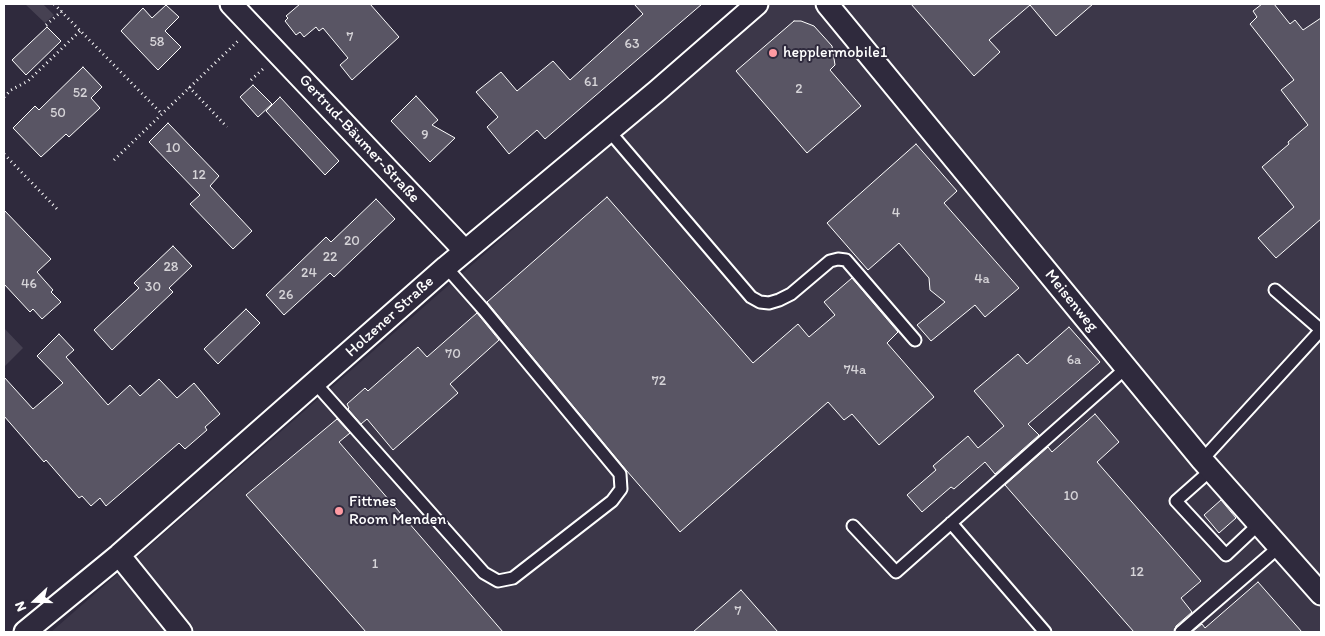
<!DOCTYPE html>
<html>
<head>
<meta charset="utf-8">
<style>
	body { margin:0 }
	#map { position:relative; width:1325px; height:636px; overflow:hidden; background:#2f2a3d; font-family:Itim,sans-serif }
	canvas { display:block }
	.frame { position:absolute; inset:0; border:5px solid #fff; pointer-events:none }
	.north { position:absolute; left:10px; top:576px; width:50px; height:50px; -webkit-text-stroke:4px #2f2a3d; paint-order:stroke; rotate:249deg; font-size:14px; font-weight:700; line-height:20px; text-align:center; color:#fff }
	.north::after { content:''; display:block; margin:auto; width:18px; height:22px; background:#fff; clip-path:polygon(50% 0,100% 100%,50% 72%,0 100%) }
</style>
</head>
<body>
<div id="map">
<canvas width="1325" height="636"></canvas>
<div class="frame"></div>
<div class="north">N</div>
</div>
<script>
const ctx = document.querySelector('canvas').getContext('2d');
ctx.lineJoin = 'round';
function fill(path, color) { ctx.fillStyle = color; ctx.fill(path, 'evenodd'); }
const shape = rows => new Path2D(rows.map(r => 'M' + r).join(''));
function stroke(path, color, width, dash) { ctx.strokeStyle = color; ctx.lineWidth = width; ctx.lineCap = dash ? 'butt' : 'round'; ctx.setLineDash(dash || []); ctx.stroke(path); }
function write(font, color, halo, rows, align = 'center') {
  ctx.font = font + ' Itim,sans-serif'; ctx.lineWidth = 4; ctx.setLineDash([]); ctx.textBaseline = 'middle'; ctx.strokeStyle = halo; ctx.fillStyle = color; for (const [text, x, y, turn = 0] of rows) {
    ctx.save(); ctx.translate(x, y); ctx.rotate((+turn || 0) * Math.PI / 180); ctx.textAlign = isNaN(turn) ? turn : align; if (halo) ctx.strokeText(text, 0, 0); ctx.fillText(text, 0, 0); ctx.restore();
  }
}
fill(shape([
	[771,4,1321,4,1321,632,51,632]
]), '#3c3749');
fill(shape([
	[25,4,43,4,54,15,45,23],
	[4,328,23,348,4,367]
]), '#464152');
const building = shape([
	[300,4,370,4,399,37,352,80,340,65,348,58,323,28,319,31,316,27,304,37,300,32,296,35,285,21,288,18,286,16,300,4],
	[634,4,702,4,545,139,537,130,509,154,487,127,498,117,476,92,501,72,517,91,553,61,570,80,643,14,634,4],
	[911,4,1093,4,1056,36,1030,5,989,40,1000,52,974,76,911,4],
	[1262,4,1274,4,1290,24,1295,20,1303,30,1321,18,1321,219,1276,258,1258,238,1294,207,1262,167,1289,144,1288,142,1308,125,1281,90,1294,80,1250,24,1257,17,1253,11,1262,4],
	[166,5,179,17,165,31,181,47,158,70,121,31,143,8,152,18,166,5],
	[794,21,801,21,814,26,832,46,835,65,830,70,861,106,807,153,736,71,794,21],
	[47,27,61,41,26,75,12,60,47,27],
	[83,67,102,87,91,98,100,108,69,137,66,134,41,157,13,128,35,106,39,110,83,67],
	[253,85,272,104,258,117,240,97,253,85],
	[416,96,438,120,432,125,455,138,430,162,391,121,416,96],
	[280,97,339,161,325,175,266,111,280,97],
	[168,123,219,176,210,186,252,231,233,249,190,204,200,195,149,142,168,123],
	[916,144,957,191,944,203,1019,288,985,317,975,305,931,341,917,325,945,302,930,290,929,278,899,243,868,270,827,223,916,144],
	[607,197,753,363,798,324,809,337,835,315,824,302,852,278,898,332,887,343,934,397,879,445,852,414,844,420,828,402,680,532,626,470,487,302,607,197],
	[376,199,395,219,334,277,330,273,284,315,266,295,326,237,331,242,376,199],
	[4,210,51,259,37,272,53,290,51,292,61,302,42,319,33,309,30,312,4,284,4,210],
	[173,246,192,266,169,288,173,292,112,350,94,330,139,288,134,283,173,246],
	[246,309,260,323,218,364,204,349,246,309],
	[477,313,499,340,450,384,458,393,393,450,367,419,361,424,348,409,349,408,347,404,365,388,368,391,418,347,427,357,477,313],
	[1069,327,1100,362,1028,424,1039,435,995,474,985,462,954,489,951,487,922,512,907,495,936,470,933,466,968,436,978,448,1004,426,974,391,1018,354,1027,364,1069,327],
	[59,334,74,350,66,357,108,405,130,385,140,396,159,379,177,398,194,383,220,414,205,427,207,430,185,449,179,443,106,506,100,498,91,506,82,496,79,498,46,460,44,462,4,416,4,377,33,409,63,383,37,356,59,334],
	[1095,414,1119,442,1097,462,1201,581,1181,598,1192,612,1176,626,1174,632,1134,632,1005,485,1048,447,1052,452,1095,414],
	[337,419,350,433,339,442,503,632,366,632,246,495,337,419],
	[1221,500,1236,518,1219,533,1204,515,1221,500],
	[1258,582,1302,632,1192,632,1202,624,1205,628,1258,582],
	[741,590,778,632,693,632,741,590]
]);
fill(building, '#595564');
stroke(building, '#fff', 1);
const lane = shape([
	[609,131,751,297,760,302,769,303,779,300,791,294,830,261,838,259,846,260,915,340],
	[315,383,484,573,498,581,513,578,612,501,621,489,620,474,484,310,446,267],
	[1202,460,1321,330,1275,290],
	[1211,470,1176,501,1226,555,1259,524],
	[951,523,1045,632],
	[853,526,896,572,1126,368],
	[1181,632,1279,547]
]);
const street = shape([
	[231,4,465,251],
	[827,4,1202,460,1321,594],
	[119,555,181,632],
	[25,632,119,555,446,267,657,91,757,4]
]);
stroke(lane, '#fff', 15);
stroke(street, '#fff', 25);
stroke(shape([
	[54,4,162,114],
	[46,25,62,11],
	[251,80,263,69],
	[189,87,227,127],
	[4,97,11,90,28,81,81,30],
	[4,154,59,211],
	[114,160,238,41]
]), '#fff', 3, [1, 4]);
stroke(lane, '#2f2a3d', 11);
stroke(street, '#2f2a3d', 21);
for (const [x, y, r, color] of [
	[773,53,5,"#ff9aa2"],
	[339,511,5,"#ff9aa2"]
]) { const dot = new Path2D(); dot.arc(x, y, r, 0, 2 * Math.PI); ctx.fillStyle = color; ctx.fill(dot); stroke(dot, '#2f2a3d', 2); }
write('14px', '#d6d4d8', null, [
	["7",350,37],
	["58",157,42],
	["63",632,44],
	["61",591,82],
	["2",799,89],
	["52",80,93],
	["50",58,113],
	["9",425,135],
	["10",173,148],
	["12",199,175],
	["4",896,213],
	["20",352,241],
	["22",330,257],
	["28",171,267],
	["24",309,273],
	["4a",982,279],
	["46",29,284],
	["30",153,287],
	["26",286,295],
	["70",453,354],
	["6a",1074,360],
	["74a",855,370],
	["72",659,381],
	["10",1071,496],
	["1",375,564],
	["12",1137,572],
	["7",738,611]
]);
write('16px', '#fff', '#2f2a3d', [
	["hepplermobile1",783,53],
	["Fittnes",349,502],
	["Room Menden",349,520]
], 'left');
write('16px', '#fff', '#2f2a3d', [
	["Gertrud-Bäumer-Straße",359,139,47],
	["Meisenweg",1071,301,51],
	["Holzener Straße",390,317,-42]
]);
</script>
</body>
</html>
